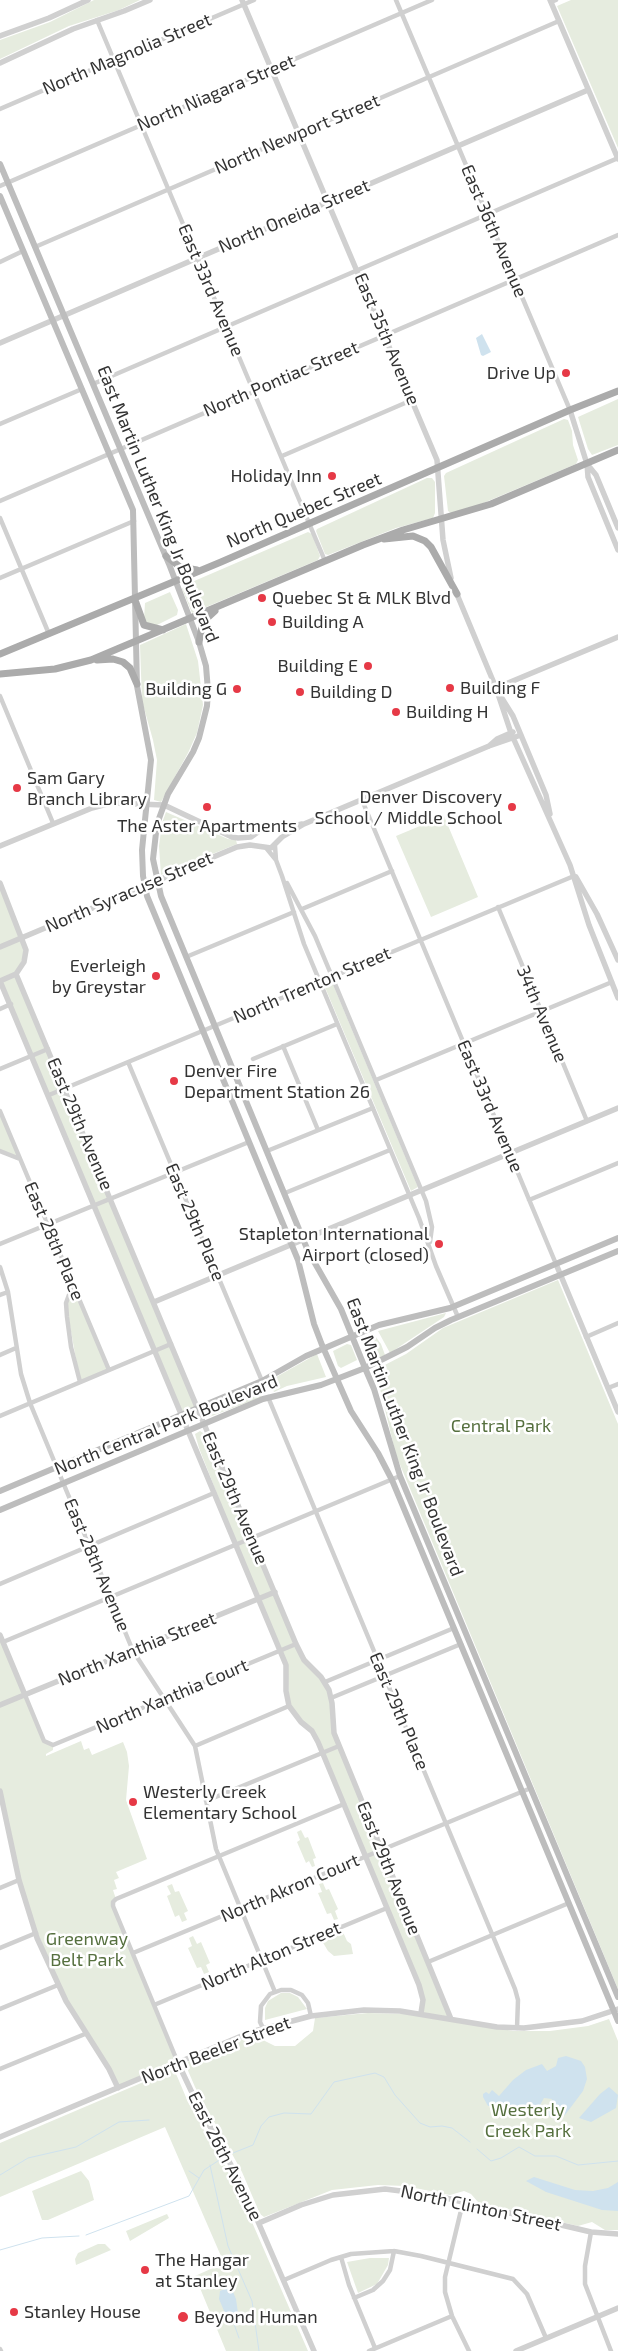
<!DOCTYPE html>
<html>
<head>
<meta charset="utf-8">
<style>
	body { margin:0 }
	canvas { display:block; background:#fff }
</style>
</head>
<body>
<canvas width="618" height="2351"></canvas>
<script>
const ctx = document.querySelector('canvas').getContext('2d');
ctx.lineJoin = 'round';
function fill(path, color) { ctx.fillStyle = color; ctx.fill(path, 'evenodd'); }
const shape = rows => new Path2D(rows.map(r => 'M' + r).join(''));
function stroke(path, color, width, dash) { ctx.strokeStyle = color; ctx.lineWidth = width; ctx.lineCap = dash ? 'butt' : 'round'; ctx.setLineDash(dash || []); ctx.stroke(path); }
function write(font, color, halo, rows, align = 'center') {
  ctx.font = font + ' "Exo 2",sans-serif'; ctx.lineWidth = 5; ctx.setLineDash([]); ctx.textBaseline = 'middle'; ctx.strokeStyle = halo; ctx.fillStyle = color; for (const [text, x, y, turn = 0] of rows) {
    ctx.save(); ctx.translate(x, y); ctx.rotate((+turn || 0) * Math.PI / 180); ctx.textAlign = isNaN(turn) ? turn : align; if (halo) ctx.strokeText(text, 0, 0); ctx.fillText(text, 0, 0); ctx.restore();
  }
}
fill(shape([
	[94,0,140,0,119,10,69,26,0,59,0,40,50,22],
	[571,0,618,0,618,148,557,6],
	[618,399,618,445,592,455,588,449,578,417],
	[564,419,568,420,572,431,573,445,578,460,576,464,481,504,451,513,448,511,444,476,446,473],
	[427,478,432,478,435,482,435,513,433,518,396,528,328,555,325,554,316,531,317,529],
	[308,532,312,534,320,556,318,560,192,613,182,589,185,585],
	[170,592,178,610,177,615,155,626,146,623,144,619,145,603],
	[186,624,198,661,203,705,197,733,188,753,161,802,154,800,157,760,153,740,142,701,140,645],
	[166,812,228,839,236,840,237,844,161,875,159,846,162,823],
	[444,816,478,897,431,917,396,836],
	[0,883,26,950,16,974,197,1409,182,1415,0,980],
	[332,982,418,1187,411,1191,324,985],
	[0,1111,20,1159,0,1151],
	[558,1280,618,1424,618,1989,396,1455,376,1372,379,1368,406,1354,443,1328],
	[73,1284,109,1370,80,1382,66,1303],
	[446,1313,444,1317,390,1353,378,1331],
	[373,1333,381,1344,385,1355,377,1359,367,1335],
	[347,1344,351,1345,357,1360,341,1368,338,1366,333,1351],
	[317,1354,326,1377,287,1386,274,1392,269,1381],
	[257,1386,262,1397,209,1417,206,1411],
	[200,1431,203,1433,224,1477,296,1644,329,1690,332,1722,451,2019,421,2013,423,2000,318,1742,289,1706,288,1674,199,1448,195,1434],
	[0,1635,44,1741,53,1745,53,1750,46,1754,46,1756,81,1741,84,1750,89,1748,92,1755,123,1742,127,1752,129,1766,126,1800,147,1859,116,1872,119,1878,114,1880,117,1889,113,1890,116,1899,113,1902,178,2063,118,2088,75,2017,29,1914,0,1791],
	[301,1830,305,1838,308,1837,316,1858,313,1859,315,1866,312,1867,309,1861,306,1863,297,1842,300,1840,297,1832],
	[323,1883,326,1890,329,1889,338,1909,335,1911,338,1919,334,1920,331,1913,327,1914,318,1893,322,1892,319,1884],
	[172,1884,175,1892,179,1891,188,1911,184,1913,187,1920,182,1922,179,1915,175,1917,167,1896,171,1894,167,1886],
	[343,1932,347,1941,351,1944,353,1954,334,1956,328,1951,322,1941],
	[193,1936,197,1944,201,1942,210,1963,206,1965,209,1972,204,1974,201,1967,197,1968,188,1948,192,1946,189,1938],
	[281,1993,290,1993,298,1997,307,2009,265,2020,265,2008,268,2001],
	[368,2013,408,2014,514,2031,550,2031,588,2026,609,2019,618,2041,618,2230,605,2230,592,2222,578,2226,478,2202,471,2194,464,2191,450,2195,405,2186,378,2185,332,2190,264,2217,260,2214,242,2172,195,2087,186,2066,187,2062,258,2032,265,2041,275,2046,295,2046,313,2031,315,2018],
	[174,2069,188,2102,235,2183,308,2351,226,2351,195,2276,224,2263,165,2127,0,2197,0,2143],
	[81,2171,89,2181,94,2200,48,2220,42,2220,32,2191],
	[167,2214,169,2218,130,2241,126,2231],
	[98,2244,105,2244,111,2250,76,2265,75,2259,78,2253],
	[370,2258,389,2258,388,2265,377,2284,358,2293,347,2262]
]), '#e6ecdf');
fill(shape([
	[482,334,491,352,483,356,481,355,476,338],
	[566,2056,581,2061,585,2067,587,2079,583,2091,565,2115,555,2119,549,2116,547,2112,552,2099,544,2098,539,2107,531,2114,522,2113,512,2106,499,2102,497,2106,488,2106,483,2097,483,2094,486,2092,489,2094,492,2090,499,2096,513,2080,526,2070,542,2064,547,2071,556,2066,558,2058],
	[609,2087,618,2095,616,2108,591,2122,579,2118,600,2094],
	[534,2177,575,2190,593,2191,608,2188,618,2182,618,2211,602,2210,546,2192,526,2181],
	[227,2288,233,2292,236,2299,239,2320,237,2325,227,2318,219,2299,220,2291]
]), '#cfe2ee');
stroke(shape([
	[477,2149,491,2161,501,2158,519,2147,535,2156,556,2156,578,2165,618,2161],
	[228,2155,253,2145,261,2126,269,2117,284,2113,311,2114,334,2082,375,2073,384,2077,395,2095,420,2123,430,2127,442,2126,452,2128,470,2142],
	[210,2165,228,2246,252,2301,259,2351],
	[189,2171,199,2178],
	[0,2175,28,2158,76,2147,119,2122,149,2120],
	[86,2235,189,2196,204,2170,224,2157],
	[0,2250,42,2238,79,2236],
	[232,2268,233,2260],
	[226,2288,226,2285],
	[234,2324,239,2338]
]), '#cfe2ee', 1);
stroke(shape([
	[396,0,570,410],
	[551,2,556,0],
	[97,20,325,561],
	[0,109,254,0],
	[0,186,432,0],
	[35,247,559,21],
	[0,262,23,251],
	[93,384,618,158],
	[0,424,82,389],
	[282,456,412,400],
	[0,501,618,235],
	[0,518,49,634],
	[0,578,134,521],
	[0,696,53,823],
	[362,800,556,1264],
	[275,846,276,860],
	[267,849,276,860,282,876,304,944,419,1218,436,1266,458,1317],
	[287,883,315,936,426,1201,432,1227,430,1242],
	[498,907,587,1121],
	[302,909,392,871],
	[186,957,294,912],
	[0,1009,11,1004],
	[283,1046,318,1130],
	[253,1059,337,1024],
	[128,1062,262,1381],
	[0,1069,48,1049],
	[376,1080,612,982],
	[49,1095,574,876],
	[0,1111,109,1370],
	[0,1151,20,1159],
	[267,1151,373,1108],
	[285,1193,390,1150],
	[529,1200,618,1163],
	[0,1244,249,1142],
	[0,1267,8,1292,21,1374,30,1403,133,1651,195,1746,216,1849,275,1992],
	[73,1284,66,1303,67,1317,71,1347,80,1382],
	[0,1295,8,1292],
	[586,1337,618,1323],
	[0,1355,16,1348],
	[608,1388,618,1384],
	[268,1397,515,1989,518,2000,517,2028],
	[0,1416,171,1344],
	[0,1584,214,1493],
	[3,1642,400,1476],
	[325,1682,454,1628],
	[25,1695,44,1741,53,1745,296,1644],
	[331,1698,461,1644],
	[195,1746,289,1706],
	[206,1801,339,1746],
	[0,1888,19,1880],
	[0,1948,36,1933],
	[133,1953,531,1788],
	[428,1962,569,1903],
	[154,2005,387,1908],
	[0,2009,58,1985],
	[263,2028,260,2022,261,2006,270,1994,281,1990,291,1990,302,1995,308,2003,311,2016],
	[178,2063,113,1906,113,1902,116,1899,344,1804],
	[0,2069,85,2034],
	[463,2202,445,2277,445,2292,452,2316,469,2351],
	[591,2232,585,2266,585,2284,611,2351],
	[341,2257,349,2285,375,2348],
	[284,2280,331,2260,351,2254,394,2251,421,2256,513,2279,527,2294,546,2338],
	[354,2298,373,2290,383,2281,390,2270,394,2251],
	[0,2349,1,2351],
	[369,2351,452,2316]
]), '#d0d0d0', 4.5);
stroke(shape([
	[242,0,437,460,443,540,451,578],
	[550,0,618,159],
	[0,36,49,18,88,0],
	[0,63,73,29,124,11,150,0],
	[0,343,588,90],
	[570,410,587,464,588,477,618,550],
	[587,464,596,475,618,528],
	[456,592,496,688,511,733,570,865,589,925,618,998],
	[496,688,618,637],
	[498,692,513,716,546,795,550,814],
	[489,746,497,739,513,732],
	[0,846,92,808,111,803,164,805,232,837,238,838,251,837,266,826,281,829,302,824],
	[576,877,597,914,618,960],
	[0,883,26,950,24,962,16,974,0,981],
	[0,947,237,847,250,845,271,848,282,837,304,824,489,746,521,735],
	[16,974,296,1644,304,1660,321,1677,329,1690,332,1703,334,1733,451,2019],
	[0,981,286,1665,286,1691,289,1706,301,1722,312,1731,318,1742,419,1985,423,2000,421,2013],
	[556,1264,618,1412],
	[154,1302,618,1108],
	[0,1635,25,1695],
	[0,1705,275,1592],
	[0,1791,19,1880,37,1938,66,2001,109,2069,118,2088],
	[178,2063,195,2099,243,2187,314,2351],
	[0,2137,251,2032,311,2016,364,2010,400,2011,497,2027,524,2028,582,2021,618,2009],
	[259,2223,301,2205,333,2195,385,2189,433,2195,591,2232,618,2234],
	[516,2351,618,2308]
]), '#d0d0d0', 5.5);
stroke(shape([
	[0,164,169,564,199,642,206,666,208,691,207,706,199,738,193,752,168,794,157,824,153,859,161,896,308,1251,341,1309,365,1368,374,1389,400,1476,618,1997],
	[0,196,133,510,137,686,151,760,142,850,143,876,147,896,298,1260,314,1324,322,1345,351,1411,378,1453,392,1480,618,2021],
	[0,1491,262,1381,306,1356,379,1325,450,1308,618,1238],
	[0,1510,263,1399,321,1385,365,1368,407,1347,435,1328,451,1320,618,1251]
]), '#bdbdbd', 6);
stroke(shape([
	[384,539,413,536,425,541,431,547,457,594],
	[166,556,180,567,197,570],
	[135,600,144,625,163,630],
	[199,642,203,622,215,611],
	[0,654,221,562,570,410,618,391],
	[97,660,113,659,123,662,130,668,137,684],
	[0,674,55,669,91,660,363,545,403,530,491,504,618,450]
]), '#ababab', 7);
for (const [x, y, r, color] of [
	[566,373,5,"#e63946"],
	[332,476,5,"#e63946"],
	[262,598,5,"#e63946"],
	[272,622,5,"#e63946"],
	[368,666,5,"#e63946"],
	[450,688,5,"#e63946"],
	[237,689,5,"#e63946"],
	[300,692,5,"#e63946"],
	[396,712,5,"#e63946"],
	[17,788,5,"#e63946"],
	[207,807,5,"#e63946"],
	[512,807,5,"#e63946"],
	[156,976,5,"#e63946"],
	[174,1081,5,"#e63946"],
	[439,1244,5,"#e63946"],
	[133,1802,5,"#e63946"],
	[145,2270,5,"#e63946"],
	[14,2312,5,"#e63946"],
	[183,2317,6,"#e63946"]
]) { const dot = new Path2D(); dot.arc(x, y, r, 0, 2 * Math.PI); ctx.fillStyle = color; ctx.fill(dot); stroke(dot, '#fff', 2); }
write('18px', '#333', '#fff', [
	["North Magnolia Street",127,54,-23],
	["North Niagara Street",216,93,-23],
	["North Newport Street",297,134,-23],
	["North Oneida Street",294,216,-23],
	["East 36th Avenue",494,231,67],
	["East 33rd Avenue",211,290,67],
	["East 35th Avenue",387,339,67],
	["North Pontiac Street",281,379,-23],
	["East Martin Luther King Jr Boulevard",158,504,68],
	["North Quebec Street",304,510,-23],
	["North Syracuse Street",129,892,-23],
	["North Trenton Street",312,985,-23],
	["34th Avenue",542,1014,67],
	["East 33rd Avenue",490,1106,67],
	["East 29th Avenue",80,1124,67],
	["East 29th Place",195,1222,67],
	["East 28th Place",54,1241,67],
	["North Central Park Boulevard",166,1425,-22],
	["East Martin Luther King Jr Boulevard",405,1437,69],
	["East 29th Avenue",235,1498,67],
	["East 28th Avenue",97,1565,67],
	["North Xanthia Street",137,1649,-22],
	["North Xanthia Court",172,1696,-23],
	["East 29th Place",399,1711,67],
	["East 29th Avenue",389,1868,68],
	["North Akron Court",290,1888,-23],
	["North Alton Street",271,1956,-23],
	["North Beeler Street",216,2050,-21],
	["East 26th Avenue",225,2156,63],
	["North Clinton Street",481,2208,12]
]);
write('18px', '#333', '#fff', [
	["Drive Up",556,373,"right"],
	["Holiday Inn",322,476,"right"],
	["Quebec St & MLK Blvd",272,598],
	["Building A",282,622],
	["Building E",358,666,"right"],
	["Building F",460,688],
	["Building G",227,689,"right"],
	["Building D",310,692],
	["Building H",406,712],
	["Sam Gary",27,778],
	["Branch Library",27,799],
	["Denver Discovery",502,797,"right"],
	["School / Middle School",502,818,"right"],
	["The Aster Apartments",207,826,"center"],
	["Everleigh",146,966,"right"],
	["by Greystar",146,987,"right"],
	["Denver Fire",184,1071],
	["Department Station 26",184,1092],
	["Stapleton International",429,1234,"right"],
	["Airport (closed)",429,1255,"right"],
	["Westerly Creek",143,1792],
	["Elementary School",143,1813],
	["The Hangar",155,2260],
	["at Stanley",155,2281],
	["Stanley House",24,2312],
	["Beyond Human",194,2317]
], 'left');
write('18px', '#56703f', '#fff', [
	["Central Park",501,1426],
	["Greenway",87,1939],
	["Belt Park",87,1960],
	["Westerly",528,2110],
	["Creek Park",528,2131]
]);
</script>
</body>
</html>
